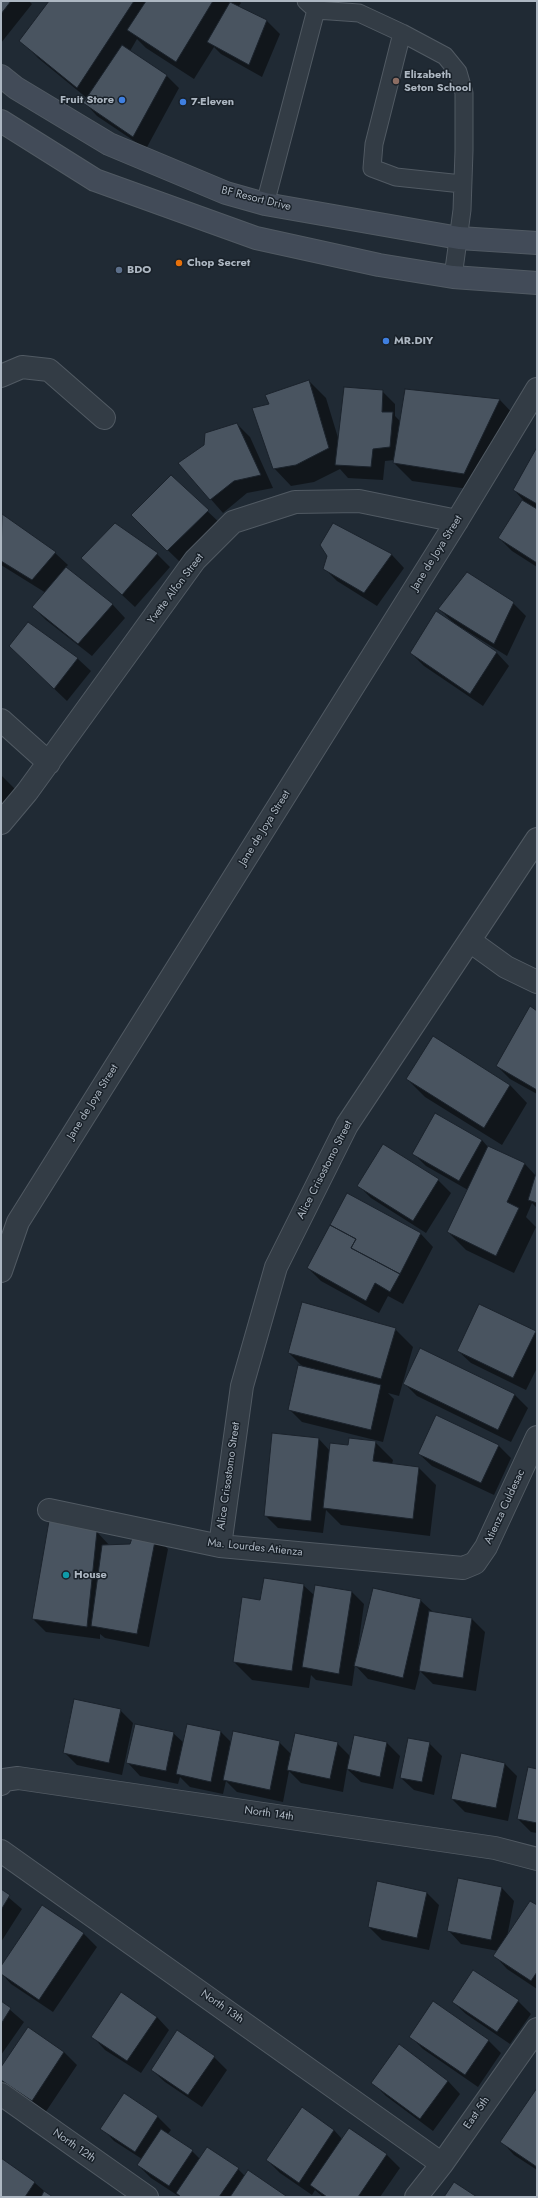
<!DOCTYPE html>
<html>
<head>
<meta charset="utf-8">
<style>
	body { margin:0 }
	#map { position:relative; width:538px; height:2198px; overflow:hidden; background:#202a34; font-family:Jost,sans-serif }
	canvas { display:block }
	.frame { position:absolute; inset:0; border:2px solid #adb7c2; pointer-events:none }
</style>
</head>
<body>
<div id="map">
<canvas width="538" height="2198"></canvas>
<div class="frame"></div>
</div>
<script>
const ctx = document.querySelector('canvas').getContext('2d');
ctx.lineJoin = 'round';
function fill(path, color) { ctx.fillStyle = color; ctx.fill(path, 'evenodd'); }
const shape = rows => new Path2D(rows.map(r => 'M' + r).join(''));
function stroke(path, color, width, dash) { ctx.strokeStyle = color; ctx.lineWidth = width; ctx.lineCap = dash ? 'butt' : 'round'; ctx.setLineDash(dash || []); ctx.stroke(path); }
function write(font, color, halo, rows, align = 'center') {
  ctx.font = font + ' Jost,sans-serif'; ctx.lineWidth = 3; ctx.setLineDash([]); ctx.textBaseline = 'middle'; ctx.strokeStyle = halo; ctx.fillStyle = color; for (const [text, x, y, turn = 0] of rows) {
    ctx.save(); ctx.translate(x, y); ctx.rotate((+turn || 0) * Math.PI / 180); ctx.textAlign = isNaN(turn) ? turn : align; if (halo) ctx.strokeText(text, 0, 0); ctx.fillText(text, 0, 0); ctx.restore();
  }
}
fill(shape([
	[1,1,29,1,32,4,1,43],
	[50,1,239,1,241,3,238,7,267,21,280,34,262,77,221,54,214,47,194,79,146,48,137,39,130,51,166,75,179,88,146,149,97,116,85,103,88,99,38,58,21,40],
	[309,381,326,398,339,441,382,391,395,404,395,416,401,422,406,390,500,400,517,418,482,491,412,481,394,463,395,460,385,461,383,480,348,478,340,469,314,482,291,486,274,468,270,404],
	[237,424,250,437,273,488,247,493,223,513,179,463],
	[537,449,537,567,512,551,499,538,523,500,514,490],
	[171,477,221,524,181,563,145,528],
	[2,515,55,553,68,565,65,568,113,605,125,618,92,656,46,620,33,607,46,593,1,565],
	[334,524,392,555,404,568,377,606,337,581,324,568],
	[157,554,170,567,135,607,82,558],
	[513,603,526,616,507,656,462,628,461,629,497,653,509,666,483,706,424,666,411,653,454,623,439,609],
	[28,623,78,659,91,671,67,701,23,659],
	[1,775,16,790,1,806],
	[537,1012,537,1094,510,1079,497,1066],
	[407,1079,510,1085,527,1103,502,1145,425,1097],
	[482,1140,488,1147,525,1164,536,1176,537,1174,537,1208,532,1203,526,1217,536,1227,514,1273,466,1250,448,1232,468,1190,426,1166,414,1154],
	[438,1180,451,1193,426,1233,371,1198,358,1185],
	[348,1195,421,1234,433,1247,403,1304,388,1296,379,1313,321,1281,308,1268],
	[395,1329,413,1347,399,1396,388,1393,394,1399,383,1442,302,1422,289,1409,304,1368,289,1353],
	[535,1332,537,1334,537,1368,526,1390,471,1363,458,1351],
	[420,1349,515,1395,528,1408,511,1442,417,1396,404,1383],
	[319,1439,330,1451,375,1442,393,1460,392,1464,419,1468,436,1485,430,1536,341,1525,326,1510,323,1533,278,1528,265,1515],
	[498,1445,511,1458,494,1495,432,1466,419,1454],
	[97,1532,110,1546,131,1545,155,1537,168,1549,149,1647,105,1638,100,1634,100,1639,46,1632,33,1619],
	[303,1585,314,1595,351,1591,364,1604,357,1655,420,1600,433,1612,472,1619,485,1632,476,1691,433,1684,420,1671,415,1690,368,1679,355,1665,352,1686,316,1680,311,1675,309,1688,252,1680,234,1662,261,1601],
	[120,1710,133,1723,122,1775,77,1765,64,1752],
	[221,1732,232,1743,279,1742,291,1754,337,1743,350,1756,387,1743,400,1756,393,1789,361,1782,347,1769,343,1792,301,1783,289,1771,283,1802,237,1792,226,1781,223,1794,190,1787,180,1777,178,1784,140,1776,128,1763,173,1733,184,1743],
	[429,1743,442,1756,434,1795,414,1790,401,1778],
	[505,1764,517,1776,508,1821,465,1812,452,1799],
	[537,1770,537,1833,531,1832,518,1819],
	[502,1888,514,1901,507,1937,537,1907,537,1989,507,1969,495,1956,498,1951,461,1944,449,1931],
	[1,1891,22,1909,1,1942],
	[426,1892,439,1905,429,1950,382,1940,369,1927],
	[43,1906,84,1934,97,1947,53,2012,11,1984,1,1973,1,1967],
	[518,2001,531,2014,510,2044,466,2014,453,2002],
	[1,2002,24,2022,1,2055],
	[157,2017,169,2030,141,2073,105,2050,93,2037],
	[29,2028,64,2052,77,2065,45,2113,9,2088,1,2080,1,2069],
	[178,2032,214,2057,227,2070,202,2107,165,2082,152,2070],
	[410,2036,488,2040,501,2053,478,2087,423,2049],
	[448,2081,460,2094,433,2131,386,2096,373,2083],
	[537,2090,537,2170,514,2155,502,2142],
	[124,2095,158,2117,171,2130,167,2135,192,2151,200,2159,238,2169,245,2176,248,2172,286,2197,180,2197,151,2178,138,2165,142,2159,114,2141,102,2128],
	[302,2108,334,2130,342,2139,349,2129,387,2155,400,2168,380,2197,323,2197,315,2190,312,2195,280,2173,267,2160],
	[1,2159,35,2183,51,2197,1,2197]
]), '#0007');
const building = shape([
	[1,1,11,1,1,14,1,1],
	[49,1,134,1,77,88,19,41,49,1],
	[146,1,213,1,176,62,127,30,146,1],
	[230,2,267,20,249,65,207,42,230,2],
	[122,45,167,75,133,137,83,103,122,45],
	[309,380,329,448,296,465,273,469,252,408,269,404,265,395,309,380],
	[344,387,383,390,382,412,393,412,390,447,373,449,371,467,335,465,344,387],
	[405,389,500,399,464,474,393,463,405,389],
	[237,423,261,475,234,481,210,500,178,463,204,445,205,433,237,423],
	[537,447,537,504,513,490,537,447],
	[171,475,209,510,167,551,131,515,171,475],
	[522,500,537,509,537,563,498,538,522,500],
	[2,514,56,552,32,580,1,561,2,514],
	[115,523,158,553,122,595,81,558,115,523],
	[333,523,392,554,364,593,323,569,327,556,320,545,333,523],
	[66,567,113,604,78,644,32,607,66,567],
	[467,572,514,602,494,644,438,609,467,572],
	[436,611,497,652,470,694,410,653,436,611],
	[28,622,78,658,54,689,9,646,28,622],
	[530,1006,537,1011,537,1090,496,1066,530,1006],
	[433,1036,510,1085,484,1128,406,1079,433,1036],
	[435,1113,482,1140,459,1181,412,1154,435,1113],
	[383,1144,439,1179,413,1221,357,1186,383,1144],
	[488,1146,525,1163,507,1202,519,1208,496,1256,447,1232,488,1146],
	[537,1170,537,1203,528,1200,537,1170],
	[347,1193,421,1233,400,1274,351,1248,356,1239,330,1225,347,1193],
	[330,1225,356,1239,351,1248,400,1274,390,1292,375,1283,366,1301,307,1268,330,1225],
	[302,1302,396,1328,381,1379,288,1353,302,1302],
	[479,1304,536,1331,513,1378,457,1351,479,1304],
	[420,1348,515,1394,498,1430,403,1384,420,1348],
	[298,1365,381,1385,371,1430,288,1410,298,1365],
	[436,1415,499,1445,481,1483,418,1454,436,1415],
	[272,1433,319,1438,311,1521,264,1516,272,1433],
	[349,1438,376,1441,373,1461,419,1467,413,1519,323,1508,330,1443,348,1445,349,1438],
	[49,1521,97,1531,87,1627,32,1619,49,1521],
	[134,1532,156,1536,137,1634,91,1626,102,1545,130,1544,134,1532],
	[264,1578,304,1584,292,1671,233,1662,242,1597,260,1600,264,1578],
	[315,1585,352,1591,339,1674,302,1667,315,1585],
	[373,1588,421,1599,403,1678,354,1666,373,1588],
	[429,1611,472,1618,463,1678,419,1671,429,1611],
	[74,1699,121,1709,109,1763,63,1753,74,1699],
	[135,1724,174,1732,166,1771,126,1763,135,1724],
	[187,1724,221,1731,211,1782,176,1774,187,1724],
	[233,1731,280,1741,270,1790,223,1780,233,1731],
	[295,1733,338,1742,330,1779,287,1770,295,1733],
	[354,1735,387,1742,380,1777,347,1769,354,1735],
	[408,1738,430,1742,422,1782,400,1778,408,1738],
	[461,1753,505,1763,496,1808,451,1799,461,1753],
	[528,1767,537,1769,537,1823,517,1819,528,1767],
	[458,1878,502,1887,491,1940,447,1931,458,1878],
	[377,1881,427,1892,417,1938,368,1927,377,1881],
	[1,1889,10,1895,1,1910,1,1889],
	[530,1901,537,1905,537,1972,531,1981,493,1956,530,1901],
	[42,1905,84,1933,39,2000,1,1974,1,1966,42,1905],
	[473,1970,519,2000,497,2032,452,2002,473,1970],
	[121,1992,157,2017,127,2061,91,2037,121,1992],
	[1,2001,11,2008,1,2024,1,2001],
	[433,2001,489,2040,465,2075,409,2037,433,2001],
	[28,2027,64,2052,32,2101,1,2080,1,2067,28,2027],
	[177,2030,215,2056,188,2095,151,2070,177,2030],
	[399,2044,448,2081,420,2119,371,2083,399,2044],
	[537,2088,537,2167,500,2142,537,2088],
	[124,2093,158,2116,135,2152,100,2129,124,2093],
	[302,2107,334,2130,299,2183,266,2160,302,2107],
	[349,2128,387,2154,358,2197,327,2197,310,2185,349,2128],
	[161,2129,193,2150,169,2186,137,2165,161,2129],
	[207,2147,239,2168,219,2197,181,2197,176,2193,207,2147],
	[1,2158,35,2182,25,2197,1,2197,1,2158],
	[248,2170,286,2196,286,2197,230,2197,248,2170],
	[454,2182,477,2197,444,2197,454,2182],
	[44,2191,53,2197,41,2197,44,2191]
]);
fill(building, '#495460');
stroke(building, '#1b232c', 1);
const service = shape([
	[316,10,359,13,402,33,445,56,458,72,464,93,464,151,462,210,453,277],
	[402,33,374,144,372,168,396,177,462,184],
	[265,204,316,10,306,1]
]);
const minor = shape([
	[1,376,22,367,49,370,104,418],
	[1,720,49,763],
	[1,823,27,792,195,560,233,522,295,502,359,501,457,521],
	[470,941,506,967,537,982],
	[1,1271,18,1222,457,521,537,389],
	[49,1510,220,1546,463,1568,475,1563,486,1547,537,1437],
	[220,1546,242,1386,276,1267,347,1125,537,839],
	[1,1784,4,1780,18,1778,495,1848,537,1859],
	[1,1851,442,2164],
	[1,2094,147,2197],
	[416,2197,442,2164,537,2029]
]);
const secondary = shape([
	[1,76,16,88,109,144,226,193,265,204,459,238,537,243],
	[1,121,95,180,256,238,379,265,453,277,537,283]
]);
stroke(service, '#515a63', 19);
stroke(minor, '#515a63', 24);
stroke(secondary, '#515a63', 24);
stroke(service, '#333c45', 17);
stroke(minor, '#333c45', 22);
stroke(secondary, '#424b58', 22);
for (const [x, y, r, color] of [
	[396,81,4,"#8d6e63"],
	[122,100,4,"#3f7fe0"],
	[183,102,4,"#3f7fe0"],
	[179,263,4,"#e8710a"],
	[119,270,4,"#5c6f8a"],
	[386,341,4,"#3f7fe0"],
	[66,1575,4,"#0f9aa8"]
]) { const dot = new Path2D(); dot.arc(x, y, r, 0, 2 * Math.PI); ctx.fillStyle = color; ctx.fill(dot); stroke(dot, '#192129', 1.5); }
write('bold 11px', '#adb7c2', '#192129', [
	["Elizabeth",404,75],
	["Seton School",404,88],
	["Fruit Store",114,100,"right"],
	["7-Eleven",191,102],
	["Chop Secret",187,263],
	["BDO",127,270],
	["MR.DIY",394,341],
	["House",74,1575]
], 'left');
write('11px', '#adb7c2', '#192129', [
	["BF Resort Drive",256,199,14],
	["Jane de Joya Street",437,553,-58],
	["Yvette Alfon Street",176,589,-53],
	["Jane de Joya Street",265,828,-58],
	["Jane de Joya Street",93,1102,-58],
	["Alice Crisostomo Street",325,1170,-63],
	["Alice Crisostomo Street",229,1476,-82],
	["Atienza Culdesac",505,1507,-65],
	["Ma. Lourdes Atienza",255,1548,6],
	["North 14th",269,1814,8],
	["North 13th",222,2007,35],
	["East 5th",477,2113,-55],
	["North 12th",74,2146,35]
]);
</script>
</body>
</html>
